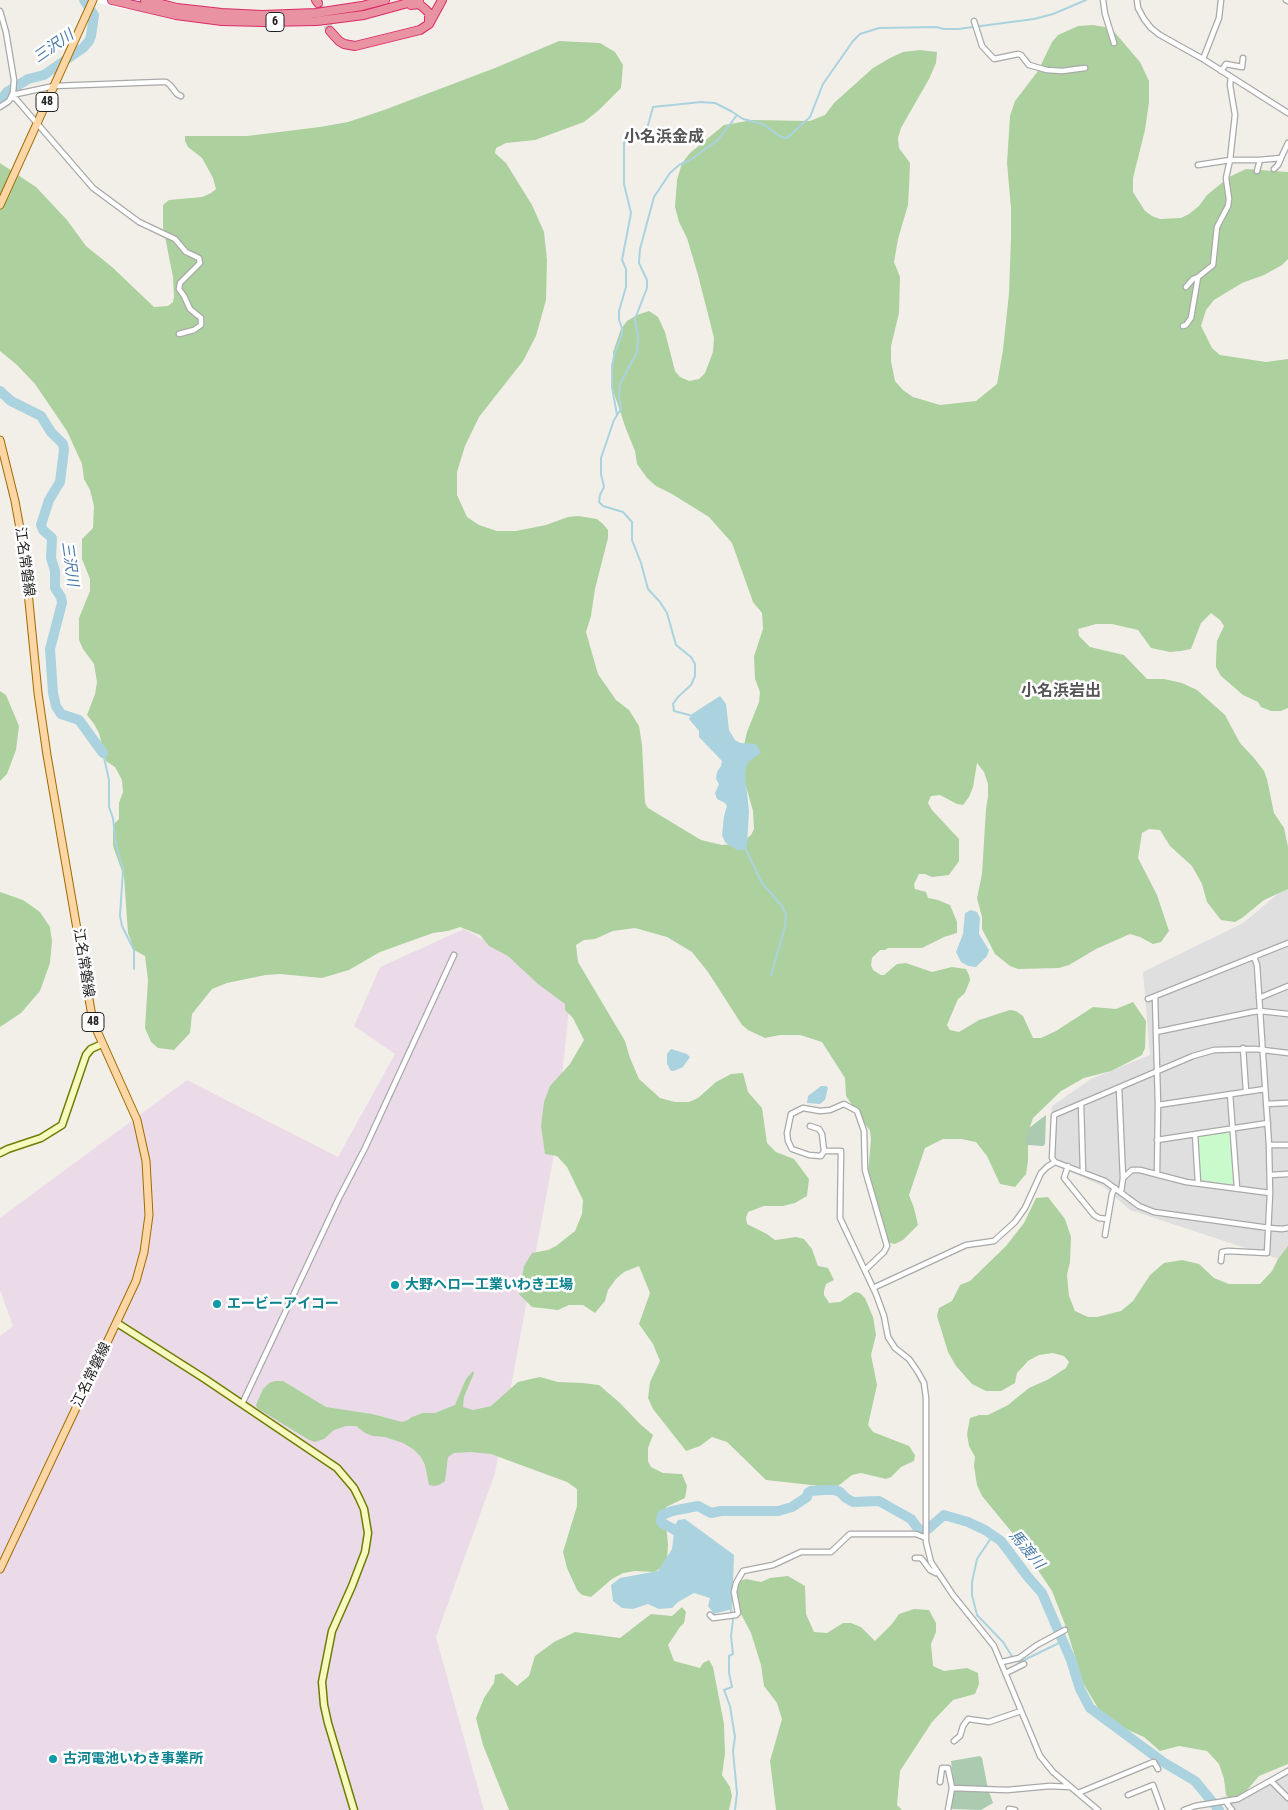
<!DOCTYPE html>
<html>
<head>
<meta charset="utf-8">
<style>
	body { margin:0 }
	canvas { display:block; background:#f2efe9 }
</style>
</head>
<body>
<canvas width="1288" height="1810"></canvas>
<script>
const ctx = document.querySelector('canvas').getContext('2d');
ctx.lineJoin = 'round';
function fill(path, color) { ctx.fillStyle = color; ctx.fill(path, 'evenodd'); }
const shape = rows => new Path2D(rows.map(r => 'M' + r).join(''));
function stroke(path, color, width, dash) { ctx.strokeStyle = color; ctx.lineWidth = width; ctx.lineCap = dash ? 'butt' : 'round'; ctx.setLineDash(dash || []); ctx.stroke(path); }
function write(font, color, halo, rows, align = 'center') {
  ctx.font = font + ' "Roboto Condensed","Noto Sans JP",sans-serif'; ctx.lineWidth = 5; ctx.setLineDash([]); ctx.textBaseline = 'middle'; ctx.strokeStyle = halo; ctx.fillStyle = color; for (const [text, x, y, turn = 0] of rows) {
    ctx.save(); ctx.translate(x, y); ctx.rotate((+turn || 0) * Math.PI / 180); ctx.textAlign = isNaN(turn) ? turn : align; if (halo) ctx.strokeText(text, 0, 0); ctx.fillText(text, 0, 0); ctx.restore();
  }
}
fill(shape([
	[1288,854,1288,1251,1282,1260,1130,1210,1104,1187,1049,1162,1052,1106,1091,1079,1150,1055,1143,972,1243,923,1285,888],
	[1288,1767,1288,1810,1230,1810,1221,1797,1246,1792]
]), '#e0dfdf');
fill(shape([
	[464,929,571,989,554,1154,495,1473,436,1637,484,1810,0,1810,0,1336,13,1326,0,1290,0,1218,187,1080,338,1157,395,1054,354,1026,380,967]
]), '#ebdbe8');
fill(shape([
	[1093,25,1111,28,1140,62,1149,81,1149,102,1145,130,1133,178,1133,192,1145,211,1152,216,1160,219,1181,218,1189,214,1199,206,1207,195,1229,177,1246,169,1288,172,1288,259,1282,265,1264,275,1242,283,1214,300,1206,310,1201,326,1212,348,1220,355,1266,362,1288,359,1288,708,1281,711,1271,711,1261,707,1258,702,1243,695,1221,676,1216,667,1216,660,1217,641,1224,626,1220,620,1211,613,1201,623,1191,649,1181,651,1170,652,1151,648,1138,630,1112,624,1096,624,1078,629,1079,636,1090,647,1124,655,1147,679,1164,679,1182,683,1197,690,1225,715,1240,743,1254,758,1264,771,1267,779,1274,813,1284,828,1288,847,1288,889,1264,900,1242,918,1235,922,1221,920,1207,902,1202,884,1192,866,1170,846,1160,830,1149,829,1142,833,1138,858,1157,895,1169,931,1161,942,1153,944,1140,937,1130,934,1096,949,1069,965,1059,968,1018,969,1010,966,995,954,982,929,982,917,977,898,982,874,986,809,988,797,988,784,984,772,977,763,973,787,969,797,963,805,957,804,940,795,931,796,928,803,932,810,959,839,959,861,949,875,932,877,925,874,919,874,914,884,915,889,926,892,928,898,938,900,950,905,957,922,957,933,944,937,922,948,888,948,885,950,880,950,872,958,871,965,873,970,881,975,884,975,897,964,906,963,932,972,952,967,966,969,969,975,970,980,965,993,958,999,947,1025,950,1030,959,1032,979,1020,1010,1010,1016,1011,1023,1016,1033,1038,1041,1038,1056,1031,1093,1007,1116,1009,1133,1002,1146,1021,1145,1048,1142,1055,1127,1063,1111,1071,1084,1078,1061,1091,1033,1118,1028,1133,1028,1161,1026,1174,1015,1187,1000,1184,987,1156,976,1142,961,1139,943,1139,925,1148,909,1195,914,1208,918,1225,903,1240,895,1244,889,1243,884,1232,878,1205,868,1174,871,1139,870,1131,846,1096,845,1078,822,1042,800,1035,780,1035,765,1038,748,1030,742,1025,708,972,692,952,667,937,635,928,613,931,595,939,584,940,576,945,578,962,625,1041,630,1058,639,1079,660,1098,675,1102,689,1102,698,1098,716,1082,731,1074,743,1073,748,1092,762,1108,767,1143,776,1152,794,1159,809,1179,807,1196,795,1203,783,1206,764,1206,748,1212,746,1218,747,1224,767,1234,775,1240,796,1237,804,1239,812,1249,818,1266,828,1268,834,1280,826,1284,824,1291,824,1295,828,1301,829,1303,840,1302,855,1292,860,1293,865,1298,873,1317,876,1335,871,1355,877,1385,868,1425,873,1432,909,1446,915,1455,914,1461,901,1467,891,1477,886,1479,861,1473,852,1475,838,1486,829,1487,766,1480,727,1442,712,1437,700,1446,686,1451,653,1409,648,1398,650,1382,660,1361,653,1344,639,1324,650,1293,639,1266,624,1272,616,1279,608,1290,605,1301,595,1313,583,1305,569,1305,558,1310,532,1307,519,1294,524,1266,532,1253,548,1250,556,1246,575,1231,582,1214,583,1200,567,1167,557,1156,545,1154,541,1126,544,1102,550,1086,570,1064,584,1040,573,1018,565,1010,565,1004,538,984,508,956,489,946,480,935,460,927,448,931,433,933,380,952,349,970,322,978,280,974,266,975,227,983,212,989,192,1014,190,1033,174,1050,158,1048,151,1042,145,1028,148,980,145,956,134,950,128,933,124,877,113,846,113,825,119,819,119,803,123,792,122,780,115,767,106,761,99,733,94,724,87,715,95,694,97,682,94,664,83,649,79,640,79,618,90,591,90,579,82,559,82,539,93,528,94,506,90,490,84,479,82,464,67,431,35,384,17,365,0,351,0,163,36,187,67,220,86,246,112,267,154,307,168,306,173,302,174,297,173,277,163,227,163,205,169,200,202,197,211,193,216,189,213,178,202,158,188,147,185,141,185,136,247,136,320,127,348,122,384,110,495,68,559,41,600,43,615,52,623,65,621,88,599,110,584,122,535,140,506,143,496,148,495,153,506,163,532,205,544,232,547,260,546,300,536,336,523,361,479,417,465,446,457,472,457,495,467,517,479,525,497,531,516,531,546,525,568,517,578,516,597,519,603,524,608,530,608,538,595,589,591,616,586,632,598,674,616,700,629,710,639,726,642,745,645,803,648,808,701,840,722,845,733,844,745,840,751,835,754,829,753,811,742,772,742,754,747,732,759,702,760,692,755,679,754,656,763,629,762,613,753,602,732,543,709,517,672,494,656,486,647,478,637,464,635,451,626,429,613,390,613,352,621,329,627,321,637,315,649,311,658,317,665,332,675,371,680,377,689,381,699,379,705,373,713,352,714,338,698,275,687,238,679,222,675,207,677,180,682,163,690,153,724,125,753,120,810,121,825,115,834,103,873,68,890,58,903,52,920,50,937,52,936,63,929,79,901,128,898,138,899,148,910,163,909,188,908,205,898,239,894,262,900,277,899,313,891,346,891,361,895,381,903,390,913,397,940,405,976,401,997,384,1003,350,1009,293,1011,238,1011,208,1007,163,1010,116,1015,101,1038,71,1052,42,1058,35,1078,26],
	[0,691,6,695,19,726,16,750,7,774,0,781],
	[0,892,23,900,40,912,50,927,52,941,50,963,40,991,21,1013,0,1027],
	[1048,1197,1065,1219,1071,1237,1070,1262,1067,1275,1069,1296,1075,1311,1088,1317,1097,1317,1121,1311,1133,1301,1150,1275,1164,1263,1182,1260,1199,1264,1214,1278,1229,1284,1260,1284,1272,1271,1278,1259,1288,1246,1288,1764,1259,1776,1242,1796,1233,1801,1226,1795,1224,1779,1219,1764,1207,1751,1179,1746,1160,1751,1144,1737,1126,1729,1102,1715,1083,1683,1066,1627,1052,1591,1015,1536,982,1496,977,1485,974,1466,975,1457,969,1446,967,1434,970,1418,979,1415,988,1415,1008,1405,1029,1388,1049,1379,1066,1368,1069,1362,1064,1356,1053,1353,1039,1355,1028,1361,1017,1373,1015,1383,1001,1391,986,1391,972,1384,956,1366,948,1352,937,1316,939,1308,952,1301,960,1285,970,1281,1006,1246,1024,1223,1036,1198],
	[473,1371,474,1373,464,1397,463,1407,473,1410,491,1406,518,1382,540,1377,558,1382,583,1383,599,1385,620,1403,640,1424,653,1435,648,1448,648,1461,651,1467,663,1473,682,1474,687,1486,685,1498,666,1507,662,1519,667,1533,668,1544,667,1561,662,1567,655,1572,635,1571,623,1573,612,1579,591,1597,582,1595,577,1590,567,1568,563,1552,577,1506,577,1489,567,1482,491,1454,470,1452,454,1453,448,1457,445,1481,439,1485,434,1486,429,1485,425,1465,421,1457,413,1449,403,1443,385,1437,373,1436,365,1433,356,1426,346,1426,334,1430,324,1439,315,1442,309,1440,257,1408,256,1405,263,1389,269,1383,275,1381,283,1381,326,1407,372,1414,402,1422,408,1420,412,1417,423,1413,435,1413,455,1405,466,1379],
	[788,1576,805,1586,806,1614,814,1632,827,1633,843,1623,851,1623,861,1627,875,1641,892,1624,899,1614,914,1609,929,1610,936,1623,936,1632,931,1644,933,1666,944,1671,967,1668,978,1673,979,1684,975,1694,953,1700,932,1722,900,1771,897,1805,902,1810,776,1810,770,1761,782,1719,777,1703,764,1686,761,1665,751,1633,731,1595,740,1581,746,1579,761,1582,770,1578],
	[682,1607,686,1612,684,1623,680,1627,668,1645,674,1661,700,1668,703,1663,709,1660,713,1667,724,1724,725,1754,722,1775,730,1787,732,1796,729,1810,509,1810,483,1745,476,1718,484,1698,494,1683,495,1675,502,1673,517,1686,529,1676,535,1656,554,1642,575,1632,620,1638,651,1614,672,1616]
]), '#add19e');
fill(shape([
	[1046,1115,1045,1144,1043,1146,1028,1145,1025,1139,1029,1128],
	[980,1756,982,1758,988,1789,993,1803,981,1810,951,1809,954,1788,951,1761]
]), '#aacbaf');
fill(shape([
	[1228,1131,1231,1133,1234,1184,1233,1185,1202,1180,1200,1179,1197,1138,1198,1136]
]), '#c8facc');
fill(shape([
	[720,696,726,704,729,730,735,740,740,743,756,744,761,753,748,762,746,768,745,775,749,811,747,846,743,850,737,850,732,847,725,842,722,835,724,816,727,806,725,803,717,799,715,793,719,784,716,779,717,772,721,766,722,761,699,737,699,731,689,719,692,714],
	[971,910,977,912,980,918,979,934,989,950,987,956,976,967,968,966,961,962,956,952,963,934,965,913],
	[671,1049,687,1054,690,1057,683,1067,674,1071,671,1071,667,1064,667,1054],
	[821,1086,826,1086,828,1088,825,1100,820,1104,807,1103,808,1096],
	[685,1519,734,1555,732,1609,714,1614,708,1606,710,1598,694,1593,678,1602,672,1608,659,1609,648,1604,633,1609,622,1608,613,1601,611,1585,620,1578,658,1571,672,1549,675,1525,678,1520]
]), '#aad3df');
fill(shape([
	[85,0,131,0,128,10]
]), '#fff');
stroke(shape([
	[617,415,612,387,612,366,615,352,622,335,622,328,619,320,619,311,626,287,626,269,622,260,631,213,624,184,624,143,629,138,642,133,647,129,653,107,701,102,715,103,731,111,743,119,763,124,781,137,787,138,810,117,823,84,853,41,860,34,879,28,936,27,944,29,958,29,1034,19,1053,14,1086,0],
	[693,716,674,711,673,704,678,697,691,685,695,676,695,664,691,657,676,645,667,613,660,602,648,589,641,563,632,540,632,522,623,512,603,506,599,502,600,495,604,487,601,474,601,458,614,420,621,409,619,397,620,384,637,352,638,337,635,319,647,288,647,280,639,263,640,249,654,197,670,173,679,165,690,160,718,140,737,115],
	[103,753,109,780,109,807,113,818,116,845,123,869,120,916,122,926,134,950,134,969],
	[745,848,762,883,782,906,786,914,785,927,771,975],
	[993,1535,977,1559,972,1582,972,1595,977,1615,1003,1642,1013,1658],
	[731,1609,733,1620,731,1636,733,1654,729,1656,729,1673,732,1687,724,1690,730,1706,735,1737,733,1751,737,1793,735,1810],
	[1017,1661,1020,1662,1063,1641]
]), '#aad3df', 2);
stroke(shape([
	[0,101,7,92,28,79,44,75,67,59,83,48,89,41,91,36,94,15,84,0],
	[0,391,11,401,41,416,51,432,63,444,64,450,60,482,49,500,41,525,43,530,52,538,51,558,55,571,55,588,61,597,62,603,50,649,53,693,56,706,61,714,79,720,103,753],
	[679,1532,662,1523,661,1521,662,1515,672,1511,698,1506,711,1513,721,1511,778,1511,792,1507,807,1497,808,1493,811,1491,824,1490,835,1490,840,1492,846,1498,853,1502,879,1501,911,1519,919,1530,928,1529,944,1515,968,1522,985,1530,1001,1541,1028,1577,1042,1593,1071,1660,1080,1689,1090,1708,1163,1762,1195,1781,1219,1810]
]), '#aad3df', 10);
stroke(shape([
	[318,3,330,31]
]), '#c8c6c1', 8, [8, 4]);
const street = shape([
	[1103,0,1105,14,1114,43],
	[1137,0,1138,8,1144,19,1151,28,1160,35,1203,59,1288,113],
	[1286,0,1288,1],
	[0,11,6,32,14,80,13,93,9,101,0,107],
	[974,21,982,46,994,59,1018,54,1021,55,1029,65,1047,70,1062,71,1085,68],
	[1203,59,1219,18,1221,0],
	[1221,71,1226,64,1242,67,1243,58],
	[12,95,54,86,160,82,166,82,170,85,177,94,181,96],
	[11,97,16,99,93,188,139,222,175,239,186,252,199,258,200,263,180,283,179,289,184,296,190,309,201,318,201,325,194,330,179,334],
	[1198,165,1230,160,1259,160,1281,158,1288,143],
	[1274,169,1278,165,1281,158],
	[1257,171,1260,160],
	[1186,287,1193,279,1198,277],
	[1183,326,1186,325,1191,318,1198,277,1213,265,1217,227,1228,206,1229,199,1226,178,1230,160,1235,115,1230,85,1231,77],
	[1155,997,1158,1105,1157,1174],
	[1259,998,1288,986],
	[1148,999,1288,943],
	[1156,1032,1252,1012,1260,1011,1288,1014],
	[1243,1048,1246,1091],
	[1288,1053,1255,1049,1214,1050,1193,1056,1054,1115,1052,1158,1055,1162,1105,1181,1139,1206,1154,1212,1269,1228,1282,1229,1288,1228],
	[1119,1088,1123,1178,1121,1192],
	[1230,1094,1237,1188],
	[1081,1104,1083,1172],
	[1266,1104,1288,1103],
	[1158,1105,1265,1089],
	[810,1126,819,1129,822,1134,824,1151,821,1156,809,1155,792,1149,788,1141,787,1133,791,1114,803,1108,820,1111,830,1110,844,1104,857,1111,864,1131,865,1170,887,1246,884,1252,865,1270],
	[1195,1134,1198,1183],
	[1157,1140,1268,1123],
	[1269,1145,1288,1145],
	[824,1151,841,1151,840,1218,876,1294,884,1316,888,1337,895,1348,909,1359,918,1372,924,1383,926,1398,926,1542,931,1562,953,1595,994,1646,1040,1756,1053,1772,1098,1810],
	[1068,1166,1064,1178,1094,1215,1099,1218,1107,1219],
	[1270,1175,1288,1174],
	[1123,1178,1132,1170,1140,1170,1186,1182,1270,1193],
	[1105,1235,1112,1194,1115,1188],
	[1221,1261,1222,1252,1228,1251,1267,1253,1270,1193,1269,1145,1257,965,1254,957],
	[873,1288,966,1245,994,1241,1015,1222,1025,1208,1041,1173,1047,1167,1055,1162],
	[242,1404,339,1198,365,1148,454,955],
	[915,1558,921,1558,930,1570,936,1573],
	[710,1615,713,1618,736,1615,738,1613,734,1592,736,1583,743,1571,773,1565,801,1552,831,1552,850,1534,916,1534,926,1538],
	[1002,1662,1019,1658,1037,1645,1065,1630],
	[1006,1673,1024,1664],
	[954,1741,960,1736,963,1726,968,1719,989,1722,1021,1711],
	[1271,1781,1288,1798],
	[940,1782,942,1768,948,1768,952,1788,948,1810],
	[952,1788,1007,1790,1050,1786,1070,1787],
	[1078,1793,1151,1763,1154,1762,1158,1769],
	[1128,1795,1153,1785,1162,1810],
	[1226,1802,1232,1810],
	[1009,1809,1015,1810],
	[1184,1810,1195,1806,1238,1799,1288,1771]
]);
const secondary = shape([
	[0,1153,8,1149,41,1138,62,1125,86,1055,91,1049,102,1044],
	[117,1323,205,1379,337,1468,354,1488,359,1498,364,1509,368,1533,365,1552,352,1586,332,1631,322,1682,324,1705,328,1723,354,1810]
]);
const primary = shape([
	[0,205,93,0],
	[0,440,15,501,24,551,38,693,47,755,93,1022,137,1120,146,1161,149,1215,144,1252,136,1281,0,1569]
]);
const highway = shape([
	[112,0,176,15,222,21,264,22,317,21,364,15,419,0],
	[145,0,177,8,222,13,262,15,316,13,362,6,385,0],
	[316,0,318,3],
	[411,5,419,4,425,9,429,13,429,22],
	[330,31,339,41,344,44,355,46,420,30,429,24,442,0]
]);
stroke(street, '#a9a9a9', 7);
stroke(secondary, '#707d05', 9);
stroke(primary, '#a06b00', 9);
stroke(highway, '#dc2a67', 10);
stroke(street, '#fff', 4.5);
stroke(secondary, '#f7fabf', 6);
stroke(primary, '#fcd6a4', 7);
stroke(highway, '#e892a2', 8);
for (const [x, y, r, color] of [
	[395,1285,5,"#0f9aa8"],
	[217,1304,5,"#0f9aa8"],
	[53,1759,5,"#0f9aa8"]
]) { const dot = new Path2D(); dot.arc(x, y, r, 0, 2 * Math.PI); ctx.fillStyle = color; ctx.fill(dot); stroke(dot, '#fff', 2); }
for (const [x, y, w] of [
	[275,22,18],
	[47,102,22],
	[93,1022,22]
]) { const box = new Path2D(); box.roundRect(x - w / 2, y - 9.5, w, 19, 4); ctx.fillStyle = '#fff'; ctx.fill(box); stroke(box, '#222', 1); }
write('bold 12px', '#222', null, [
	["6",275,22],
	["48",47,102],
	["48",93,1022]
]);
write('14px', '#222', '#fff', [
	["江名常磐線",24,562,82],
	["江名常磐線",83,963,81],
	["江名常磐線",92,1375,-64]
]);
write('bold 14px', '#0d838f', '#fff', [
	["大野ヘロー工業いわき工場",405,1285],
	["エービーアイコー",227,1304],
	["古河電池いわき事業所",63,1759]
], 'left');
write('italic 15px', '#4a7aab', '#fff', [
	["三沢川",54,47,-35],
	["三沢川",69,564,82],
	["馬渡川",1026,1550,50]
]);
write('bold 16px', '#555', '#fff', [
	["小名浜金成",664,138],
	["小名浜岩出",1061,692]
]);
</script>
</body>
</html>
